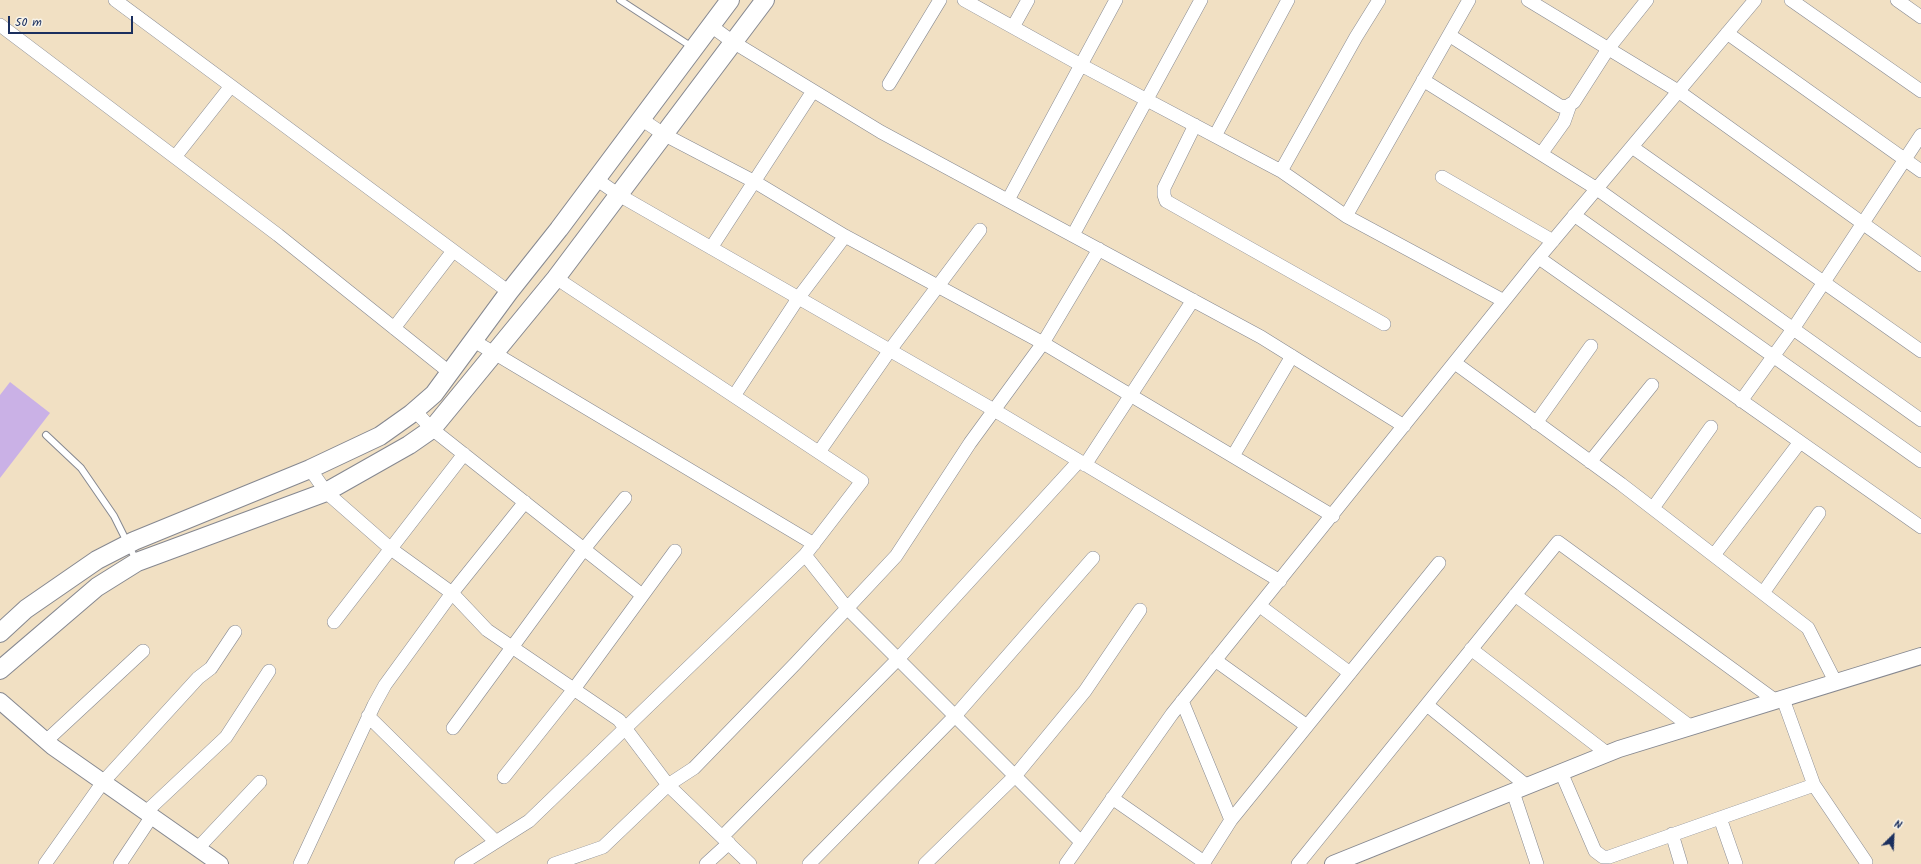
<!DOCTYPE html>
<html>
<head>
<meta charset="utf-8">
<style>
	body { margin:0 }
	#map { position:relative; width:1921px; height:864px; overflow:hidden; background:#f1e0c3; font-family:Kalam,sans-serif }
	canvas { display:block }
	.north { position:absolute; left:1873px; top:816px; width:40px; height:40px; -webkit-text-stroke:3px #f7f3e8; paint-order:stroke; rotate:24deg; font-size:11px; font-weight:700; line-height:16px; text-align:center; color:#1b2f5e }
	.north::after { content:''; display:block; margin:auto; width:14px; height:18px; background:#1b2f5e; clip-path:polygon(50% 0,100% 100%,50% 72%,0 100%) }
	.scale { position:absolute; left:8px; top:16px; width:125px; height:18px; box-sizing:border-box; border:2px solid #1b2f5e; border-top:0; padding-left:5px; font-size:12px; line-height:14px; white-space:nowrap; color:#1b2f5e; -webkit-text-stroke:3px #f7f3e8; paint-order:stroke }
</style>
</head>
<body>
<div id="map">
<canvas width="1921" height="864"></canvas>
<div class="north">N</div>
<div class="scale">50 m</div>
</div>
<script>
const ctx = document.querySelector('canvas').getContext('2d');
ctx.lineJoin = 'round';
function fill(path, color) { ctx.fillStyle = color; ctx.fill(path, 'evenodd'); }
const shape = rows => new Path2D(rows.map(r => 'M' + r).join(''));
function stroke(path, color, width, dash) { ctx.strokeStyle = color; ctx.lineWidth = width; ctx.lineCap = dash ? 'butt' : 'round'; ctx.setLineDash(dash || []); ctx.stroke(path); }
fill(shape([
	[10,382,50,413,0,478,0,395]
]), '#cab1e6');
const service = shape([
	[620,0,692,47],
	[46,435,81,468,114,516,136,560]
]);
const minor = shape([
	[115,0,509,292],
	[964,0,1081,65,1281,171,1356,37,1379,0],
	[1528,0,1678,91,1921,265],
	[1791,0,1921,91],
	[1897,0,1921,17],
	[0,25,278,235,449,372],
	[711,26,733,42,881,132,1261,337,1404,426],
	[1013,27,1028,0],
	[1727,33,1921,171],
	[1449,35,1560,106,1566,107,1574,102,1608,49,1647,0],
	[1423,80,1597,189,1921,420],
	[889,84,940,0],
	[641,119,665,135,755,182,845,236,1043,343,1333,516],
	[1195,125,1164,188,1164,195,1166,201,1384,324],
	[1215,136,1288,0],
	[1632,147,1921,351],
	[1541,154,1564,122,1570,105],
	[175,157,231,86],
	[1281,171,1346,216,1469,0],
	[1442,177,1553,241],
	[596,179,619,195,994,410,1280,581],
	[1008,200,1116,0],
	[1574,215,1921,461],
	[1346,216,1504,301],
	[1073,235,1201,0],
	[711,248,813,91],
	[1539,258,1921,527],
	[556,278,862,481,805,555,847,608,1081,842],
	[394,328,453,251],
	[474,341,814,544],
	[1455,363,1621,484,1808,628,1836,683],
	[734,396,799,297,845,236],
	[1741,401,1793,329,1921,135],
	[415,411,432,429,642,595],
	[1536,423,1591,346],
	[819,452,890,350,980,230],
	[1233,456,1292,356],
	[1590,462,1652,385],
	[1085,465,1193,300],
	[310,469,326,492,391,549,452,593,487,630,619,720,668,785,694,768,795,664,896,556,970,443,1043,343,1099,249],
	[1653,508,1711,427],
	[1714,555,1800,442],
	[1763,593,1819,513],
	[1515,595,1691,727],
	[1260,606,1350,673],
	[334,622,464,454],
	[1471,649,1608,754],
	[1215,660,1307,726],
	[1783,699,1814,785,1866,862],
	[1182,701,1231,820,1439,563],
	[1427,705,1527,786],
	[368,716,496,842],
	[453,728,584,549,625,498],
	[46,741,143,651],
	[1561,772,1595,851,1603,857,1609,857,1814,785],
	[504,777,574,689,675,551],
	[1513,792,1537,864],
	[1112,798,1204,862],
	[146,812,226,737,269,671],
	[1720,818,1736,864],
	[1672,834,1681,864],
	[722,837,898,659,1079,461],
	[198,848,260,782],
	[45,864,103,782,198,678,211,668,235,632],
	[120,864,152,816],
	[300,864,374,705,385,685,452,593,525,502],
	[461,864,529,821,805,555],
	[554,864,603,847,668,785,750,864],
	[706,864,729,843],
	[809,864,955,716,1093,558],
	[925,864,1015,776,1085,691,1140,610],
	[1066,864,1172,714,1536,261,1755,0],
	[1203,864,1231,820],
	[1298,864,1558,542,1776,701]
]);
const tertiary = shape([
	[0,701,53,747,220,864],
	[1333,864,1619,749,1921,656]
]);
const secondary = shape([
	[0,633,26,609,97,560,134,541,310,469,380,436,411,414,434,394,509,292,559,229,730,0],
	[0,670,97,587,137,562,326,492,409,445,432,429,556,278,765,0]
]);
stroke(service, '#868890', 8);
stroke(minor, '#868890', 14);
stroke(tertiary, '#868890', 18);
stroke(secondary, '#868890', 20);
stroke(service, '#fff', 6);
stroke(minor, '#fff', 13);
stroke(tertiary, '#fff', 16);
stroke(secondary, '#fff', 18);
</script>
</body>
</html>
